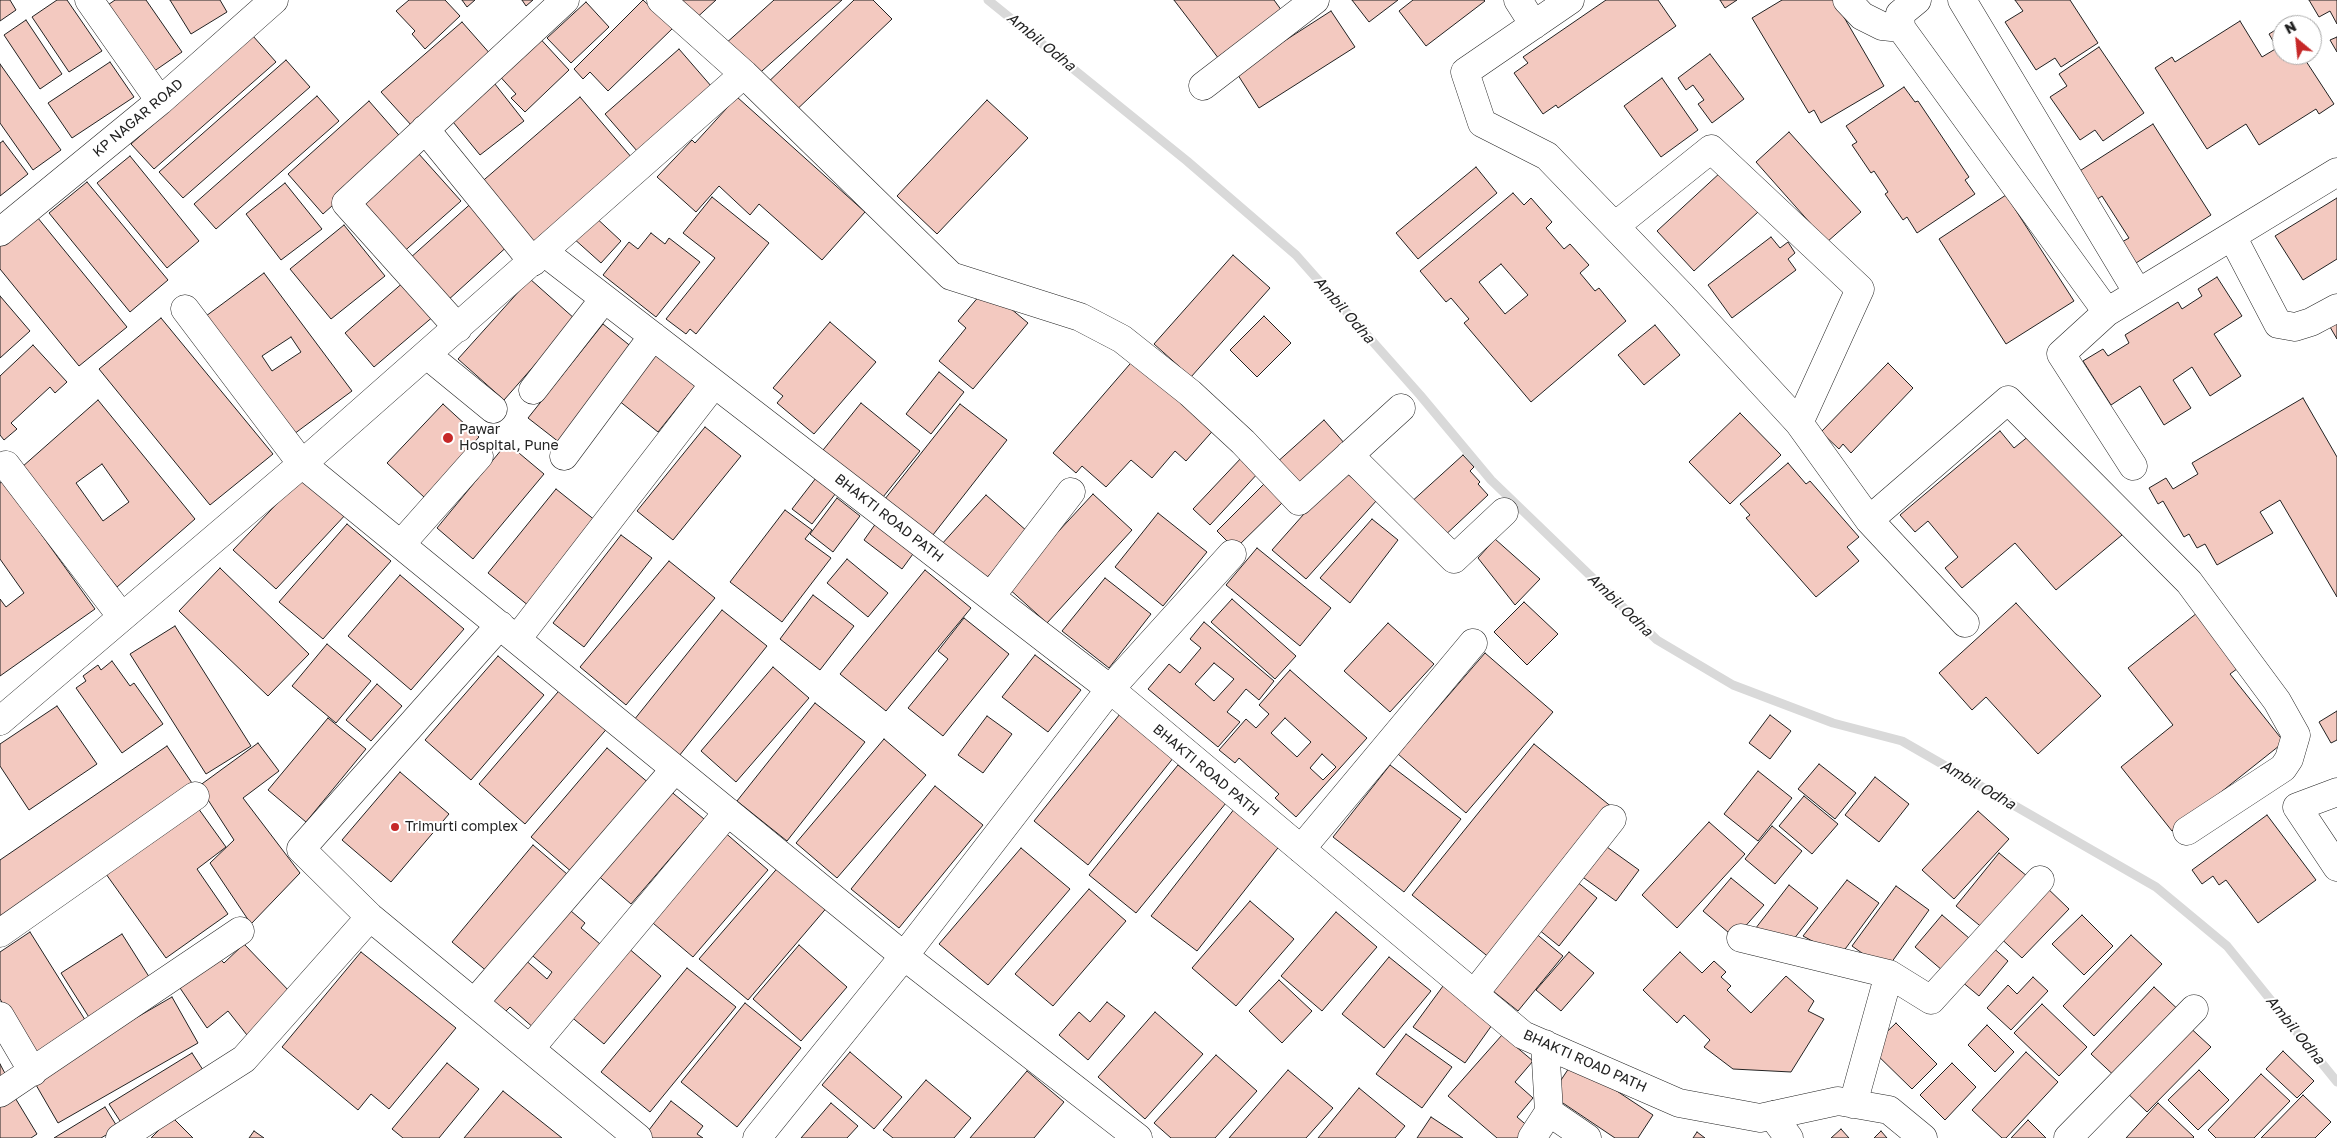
<!DOCTYPE html>
<html>
<head>
<meta charset="utf-8">
<style>
	body { margin:0 }
	#map { position:relative; width:2337px; height:1138px; overflow:hidden; background:#fff; font-family:"Golos Text",sans-serif }
	canvas { display:block }
	.north { position:absolute; left:2272px; top:15px; width:50px; height:50px; box-sizing:border-box; background:#fff; border:1px solid #a7a7a7; border-radius:50%; rotate:332deg; font-size:14px; font-weight:700; line-height:20px; text-align:center; color:#222 }
	.north::after { content:''; display:block; margin:auto; width:18px; height:22px; background:#c62828; clip-path:polygon(50% 0,100% 100%,50% 72%,0 100%) }
</style>
</head>
<body>
<div id="map">
<canvas width="2337" height="1138"></canvas>
<div class="north">N</div>
</div>
<script>
const ctx = document.querySelector('canvas').getContext('2d');
ctx.lineJoin = 'round';
const shape = rows => new Path2D(rows.map(r => 'M' + r).join(''));
function stroke(path, color, width, dash) { ctx.strokeStyle = color; ctx.lineWidth = width; ctx.lineCap = dash ? 'butt' : 'round'; ctx.setLineDash(dash || []); ctx.stroke(path); }
function fill(path, color) { ctx.fillStyle = color; ctx.fill(path, 'evenodd'); }
function write(font, color, halo, rows, align = 'center') {
  ctx.font = font + ' "Golos Text",sans-serif'; ctx.lineWidth = 4; ctx.setLineDash([]); ctx.textBaseline = 'middle'; ctx.strokeStyle = halo; ctx.fillStyle = color; for (const [text, x, y, turn = 0] of rows) {
    ctx.save(); ctx.translate(x, y); ctx.rotate((+turn || 0) * Math.PI / 180); ctx.textAlign = isNaN(turn) ? turn : align; if (halo) ctx.strokeText(text, 0, 0); ctx.fillText(text, 0, 0); ctx.restore();
  }
}
stroke(shape([
	[988,0,1187,161,1296,255,1420,395,1491,480,1657,640,1733,685,1833,723,1902,741,2156,887,2227,946,2337,1082]
]), '#d9d9d9', 9);
const building = shape([
	[0,0,10,0,16,10,0,21,0,0],
	[57,0,67,0,102,51,69,72,32,17,57,0],
	[115,0,146,0,182,52,150,74,105,7,115,0],
	[170,0,220,0,227,12,191,34,170,0],
	[409,0,445,0,460,16,425,49,412,34,415,31,396,11,409,0],
	[462,0,475,0,467,7,462,0],
	[522,0,533,0,526,6,522,0],
	[643,0,673,28,608,91,590,72,583,79,574,69,643,0],
	[671,0,716,0,692,22,671,0],
	[774,0,842,0,754,78,724,45,774,0],
	[854,0,873,0,892,19,790,116,762,88,854,0],
	[1174,0,1274,0,1282,11,1219,59,1174,0],
	[1352,0,1398,0,1369,22,1352,0],
	[1413,0,1484,0,1485,1,1426,46,1399,11,1413,0],
	[1606,0,1658,0,1676,26,1558,108,1556,105,1543,114,1514,73,1528,63,1523,57,1606,0],
	[1720,0,1737,0,1725,8,1720,0],
	[1782,0,1834,0,1884,86,1821,123,1814,110,1809,113,1752,18,1782,0],
	[2015,0,2070,0,2098,43,2061,67,2055,58,2036,70,2005,22,2023,11,2015,0],
	[2309,0,2337,0,2337,24,2330,11,2319,17,2309,0],
	[586,2,609,27,571,63,547,38,586,2],
	[1331,11,1355,47,1259,108,1236,72,1331,11],
	[26,20,62,74,40,89,4,35,26,20],
	[2240,21,2262,57,2277,48,2269,34,2282,26,2282,55,2302,55,2334,104,2319,114,2316,109,2259,145,2246,124,2207,149,2155,68,2172,57,2175,62,2240,21],
	[462,22,492,56,412,126,381,92,462,22],
	[535,33,569,70,525,112,511,98,516,94,495,71,535,33],
	[253,36,276,62,154,169,131,144,253,36],
	[2337,37,2337,52,2330,40,2337,37],
	[2099,47,2144,113,2103,141,2095,130,2080,140,2050,97,2067,86,2059,74,2099,47],
	[679,49,718,94,644,159,605,114,679,49],
	[1710,54,1744,99,1712,123,1698,104,1704,100,1693,85,1686,90,1678,78,1710,54],
	[286,60,310,87,183,198,159,172,286,60],
	[110,62,134,97,72,138,48,103,110,62],
	[0,64,61,150,33,170,0,123,0,64],
	[1662,78,1698,130,1661,157,1624,106,1662,78],
	[491,79,524,121,480,155,449,117,491,79],
	[1904,87,1915,102,1918,101,1969,177,1965,180,1975,194,1917,233,1907,217,1903,220,1885,194,1888,192,1874,171,1871,173,1852,145,1857,142,1846,126,1904,87],
	[317,96,339,121,216,229,194,204,317,96],
	[580,97,632,158,529,245,478,185,580,97],
	[737,97,865,212,822,260,759,204,750,215,719,186,696,212,657,177,692,140,695,143,737,97],
	[987,100,1028,138,937,234,897,196,987,100],
	[369,101,404,141,323,214,288,174,369,101],
	[2153,124,2211,215,2136,263,2122,242,2129,238,2102,196,2096,200,2078,172,2153,124],
	[1789,132,1861,212,1827,242,1756,162,1789,132],
	[3,141,28,174,0,196,0,143,3,141],
	[418,153,461,201,400,255,358,207,418,153],
	[130,156,199,241,167,268,97,183,130,156],
	[1476,167,1497,193,1418,259,1396,233,1476,167],
	[1721,172,1758,212,1694,271,1657,231,1721,172],
	[87,182,168,280,130,312,49,213,87,182],
	[285,183,322,229,281,260,246,214,285,183],
	[1513,193,1524,205,1531,198,1552,222,1546,228,1564,249,1570,244,1589,265,1580,273,1595,291,1599,288,1626,321,1531,402,1464,323,1469,319,1451,298,1446,302,1420,271,1513,193],
	[1501,264,1528,295,1505,314,1479,282,1501,264],
	[2006,195,2074,301,2006,344,1939,239,2006,195],
	[712,197,769,243,696,334,690,329,686,334,666,319,715,258,683,233,712,197],
	[2337,198,2337,259,2303,280,2275,236,2337,198],
	[476,199,511,243,447,301,409,259,476,199],
	[33,212,127,327,79,366,0,269,0,239,33,212],
	[592,214,621,241,601,263,572,237,592,214],
	[344,225,385,276,331,319,290,269,344,225],
	[651,233,665,244,669,238,700,262,656,317,603,275,629,242,638,249,651,233],
	[1771,237,1780,248,1788,242,1795,253,1788,259,1796,270,1732,318,1708,285,1771,237],
	[1233,255,1270,288,1191,377,1154,344,1233,255],
	[264,273,352,391,294,434,206,316,264,273],
	[291,337,301,352,272,371,262,356,291,337],
	[2217,277,2242,316,2214,334,2241,376,2210,396,2192,367,2173,380,2191,408,2164,425,2140,386,2111,405,2083,361,2103,349,2108,356,2129,343,2125,335,2178,302,2182,309,2202,296,2198,289,2217,277],
	[530,279,575,319,504,400,458,359,530,279],
	[405,281,435,315,374,367,345,333,405,281],
	[986,288,1028,323,973,389,939,361,966,328,958,321,986,288],
	[0,296,30,331,0,358,0,296],
	[1264,316,1291,343,1257,377,1230,350,1264,316],
	[161,318,273,454,210,505,99,369,161,318],
	[830,322,876,362,814,434,777,403,783,396,773,388,830,322],
	[2337,323,2337,339,2330,327,2337,323],
	[603,324,638,352,564,446,528,418,603,324],
	[1655,325,1680,355,1644,385,1618,355,1655,325],
	[33,345,67,382,55,393,50,387,11,423,17,429,4,440,0,435,0,376,33,345],
	[654,346,698,382,658,432,613,396,654,346],
	[1136,357,1217,426,1186,461,1175,451,1152,478,1131,460,1106,487,1082,466,1076,473,1053,453,1136,357],
	[1888,363,1913,388,1851,453,1843,444,1839,449,1821,432,1888,363],
	[939,372,964,392,931,434,906,414,939,372],
	[2303,398,2337,457,2337,597,2280,500,2260,512,2273,533,2217,565,2205,544,2197,548,2189,534,2184,537,2163,501,2158,504,2149,488,2166,478,2173,489,2198,474,2192,463,2303,398],
	[98,400,195,519,117,587,22,467,98,400],
	[102,464,129,502,103,521,76,483,102,464],
	[861,403,920,451,879,502,819,455,861,403],
	[443,404,479,437,424,497,387,463,443,404],
	[960,404,1007,440,929,540,881,504,960,404],
	[1740,413,1781,455,1730,504,1689,462,1740,413],
	[1324,420,1345,444,1297,488,1275,464,1324,420],
	[705,427,741,456,673,540,637,511,705,427],
	[2000,431,2014,448,2035,431,2122,535,2056,590,2015,543,1962,588,1945,568,1958,557,1928,521,1915,532,1900,515,2000,431],
	[507,443,544,474,473,559,437,528,507,443],
	[1463,455,1474,467,1470,471,1480,482,1478,484,1488,495,1441,539,1409,504,1463,455],
	[1243,456,1260,471,1210,525,1193,509,1243,456],
	[1788,463,1806,484,1810,481,1859,537,1847,547,1859,561,1816,597,1746,518,1750,515,1740,504,1788,463],
	[1343,470,1377,500,1306,579,1272,550,1343,470],
	[306,473,348,512,276,589,233,550,306,473],
	[816,478,836,493,812,524,792,509,816,478],
	[3,481,95,609,0,676,0,599,6,607,24,593,0,559,0,483,3,481],
	[1267,481,1286,499,1235,549,1217,531,1267,481],
	[556,489,596,521,529,606,488,573,556,489],
	[1093,494,1132,530,1047,623,1007,587,1093,494],
	[986,495,1028,532,983,582,941,545,986,495],
	[837,498,860,516,833,552,810,534,837,498],
	[785,510,812,530,805,539,831,558,782,622,730,582,785,510],
	[1158,513,1207,552,1163,606,1115,567,1158,513],
	[879,519,918,547,902,569,864,540,879,519],
	[1372,519,1398,540,1350,603,1320,578,1372,519],
	[347,524,391,561,323,639,279,602,347,524],
	[621,535,652,558,584,647,553,623,621,535],
	[1495,539,1540,579,1515,605,1478,558,1495,539],
	[1257,548,1331,608,1300,646,1226,585,1257,548],
	[847,559,888,593,868,617,827,583,847,559],
	[669,561,715,598,626,705,580,667,669,561],
	[220,568,309,654,268,696,179,611,220,568],
	[925,570,971,608,886,711,840,674,925,570],
	[400,575,464,629,411,690,348,636,400,575],
	[1105,578,1151,614,1109,668,1062,631,1105,578],
	[813,595,854,626,820,670,780,639,813,595],
	[1232,599,1296,656,1275,679,1211,622,1232,599],
	[1524,602,1558,634,1527,665,1494,632,1524,602],
	[2016,603,2101,696,2038,754,1986,697,1972,710,1939,673,2016,603],
	[2202,609,2245,663,2230,674,2284,742,2172,831,2121,767,2173,725,2128,668,2202,609],
	[722,610,767,646,679,756,634,720,722,610],
	[964,618,1009,654,943,736,908,708,948,659,938,651,964,618],
	[1204,622,1274,681,1259,700,1246,689,1227,712,1240,722,1218,747,1148,689,1169,664,1180,673,1201,648,1190,639,1204,622],
	[1214,663,1234,679,1214,701,1195,684,1214,663],
	[1388,623,1434,664,1390,712,1344,671,1388,623],
	[175,626,251,746,206,774,130,654,175,626],
	[327,644,371,681,336,723,292,686,327,644],
	[1485,653,1553,712,1466,813,1398,754,1485,653],
	[1035,655,1081,690,1048,732,1002,697,1035,655],
	[498,656,544,695,471,780,425,740,498,656],
	[112,661,130,686,134,683,163,724,122,753,76,688,86,681,83,676,98,665,101,670,112,661],
	[773,667,809,698,736,782,701,751,773,667],
	[1290,670,1367,738,1296,817,1275,798,1279,794,1239,758,1235,763,1219,750,1246,719,1256,728,1269,714,1259,705,1290,670],
	[1285,718,1311,742,1297,757,1271,733,1285,718],
	[1322,754,1336,767,1323,780,1310,768,1322,754],
	[377,684,402,706,371,741,346,720,377,684],
	[564,685,610,725,525,824,479,784,564,685],
	[815,703,865,742,787,841,737,801,815,703],
	[57,706,97,764,29,810,0,766,0,744,57,706],
	[2337,711,2337,740,2331,743,2319,722,2337,711],
	[1120,714,1174,757,1088,865,1034,821,1120,714],
	[1770,715,1791,731,1770,759,1749,743,1770,715],
	[987,716,1012,734,983,773,958,755,987,716],
	[328,718,366,749,306,822,268,790,328,718],
	[884,739,926,775,837,878,796,843,884,739],
	[258,743,279,771,243,798,300,873,251,924,210,863,234,840,199,786,258,743],
	[1534,744,1613,808,1491,959,1412,895,1534,744],
	[167,746,194,786,0,919,0,860,167,746],
	[607,748,650,784,573,873,531,837,607,748],
	[1819,764,1856,793,1835,819,1798,789,1819,764],
	[1178,765,1226,803,1136,913,1089,875,1178,765],
	[1390,765,1461,819,1404,892,1333,837,1390,765],
	[1758,771,1792,798,1758,841,1724,814,1758,771],
	[400,772,449,814,391,882,342,840,400,772],
	[1875,777,1909,804,1879,842,1845,815,1875,777],
	[935,786,983,825,899,928,851,889,935,786],
	[668,789,704,819,631,904,595,873,668,789],
	[1804,796,1838,824,1812,854,1779,826,1804,796],
	[198,808,226,847,197,869,228,914,166,958,106,874,198,808],
	[1235,808,1281,844,1197,951,1151,916,1235,808],
	[1978,811,2009,839,1954,899,1922,870,1978,811],
	[2267,815,2316,880,2258,923,2226,880,2219,885,2213,876,2202,884,2192,870,2267,815],
	[1709,822,1745,854,1677,928,1642,895,1709,822],
	[1772,826,1802,851,1775,884,1745,859,1772,826],
	[722,830,768,870,693,957,647,918,722,830],
	[1600,842,1639,870,1616,901,1577,873,1600,842],
	[533,845,574,880,489,973,452,942,533,845],
	[1021,848,1070,889,988,985,939,944,1021,848],
	[1999,853,2033,881,1990,934,1956,906,1999,853],
	[781,864,829,905,748,1000,699,959,781,864],
	[1571,877,1597,898,1559,946,1533,925,1571,877],
	[1731,878,1764,905,1735,938,1703,911,1731,878],
	[1847,880,1879,903,1840,956,1803,936,1847,880],
	[2043,884,2069,909,2022,958,1995,933,2043,884],
	[1789,885,1818,908,1790,944,1752,933,1789,885],
	[1896,886,1929,910,1886,970,1852,946,1896,886],
	[1089,889,1126,921,1053,1006,1015,974,1089,889],
	[1250,901,1294,939,1236,1006,1192,968,1250,901],
	[571,911,585,923,581,928,606,949,535,1029,510,1007,505,1012,493,1002,520,971,515,967,523,958,547,979,552,972,528,952,571,911],
	[1336,912,1377,947,1322,1011,1281,976,1336,912],
	[1942,915,1976,944,1949,976,1915,947,1942,915],
	[2082,915,2113,946,2084,975,2052,944,2082,915],
	[30,932,87,1023,35,1056,0,999,0,952,30,932],
	[1534,932,1563,956,1518,1011,1488,987,1534,932],
	[122,934,153,983,92,1022,61,973,122,934],
	[2131,935,2162,964,2094,1036,2063,1006,2131,935],
	[244,944,291,993,247,1035,228,1011,207,1028,178,985,218,957,224,963,244,944],
	[799,945,847,987,801,1041,753,999,799,945],
	[1990,945,2008,961,1979,996,1961,981,1990,945],
	[627,947,661,976,604,1044,569,1015,627,947],
	[361,952,456,1028,389,1109,371,1094,358,1110,282,1047,361,952],
	[1569,952,1594,973,1561,1011,1536,990,1569,952],
	[1680,952,1702,973,1714,961,1726,972,1721,977,1731,986,1727,990,1751,1013,1786,976,1814,1001,1808,1011,1824,1019,1791,1072,1733,1069,1704,1047,1710,1040,1684,1015,1677,1023,1643,990,1680,952],
	[1389,957,1431,991,1384,1048,1342,1014,1389,957],
	[687,968,736,1007,650,1112,601,1072,687,968],
	[2033,977,2048,991,2011,1030,1987,1008,2008,985,2017,994,2033,977],
	[1279,980,1312,1011,1282,1043,1249,1011,1279,980],
	[1446,982,1497,1018,1465,1063,1413,1027,1446,982],
	[2154,987,2183,1014,2120,1081,2091,1054,2154,987],
	[172,997,198,1043,58,1123,32,1078,172,997],
	[1107,1002,1125,1016,1088,1060,1059,1035,1079,1012,1090,1022,1107,1002],
	[745,1003,801,1048,737,1127,681,1082,745,1003],
	[2042,1004,2087,1047,2059,1076,2014,1033,2042,1004],
	[1155,1012,1203,1054,1145,1119,1098,1077,1155,1012],
	[1896,1023,1937,1064,1912,1089,1870,1048,1896,1023],
	[2185,1023,2211,1047,2147,1112,2122,1088,2185,1023],
	[1987,1025,2014,1052,1995,1072,1968,1045,1987,1025],
	[1406,1034,1452,1067,1422,1108,1376,1074,1406,1034],
	[1502,1035,1533,1061,1515,1082,1533,1098,1517,1117,1530,1128,1521,1138,1497,1138,1448,1096,1502,1035],
	[2283,1051,2314,1081,2297,1098,2266,1069,2283,1051],
	[850,1052,902,1097,874,1129,822,1085,850,1052],
	[2026,1052,2058,1082,2006,1138,2002,1138,1972,1110,2026,1052],
	[192,1053,205,1073,122,1124,109,1104,192,1053],
	[1216,1055,1257,1091,1215,1138,1171,1138,1154,1123,1216,1055],
	[1573,1062,1653,1115,1638,1138,1615,1138,1551,1095,1573,1062],
	[447,1063,479,1089,439,1138,403,1138,392,1129,447,1063],
	[1952,1063,1976,1087,1945,1120,1920,1095,1952,1063],
	[0,1064,9,1081,0,1086,0,1064],
	[1288,1070,1333,1108,1306,1138,1229,1138,1288,1070],
	[2199,1070,2229,1100,2198,1130,2168,1100,2199,1070],
	[1027,1071,1064,1102,1034,1138,970,1138,1027,1071],
	[2261,1074,2290,1101,2254,1138,2216,1138,2208,1130,2261,1074],
	[926,1080,971,1118,954,1138,893,1138,883,1130,926,1080],
	[1359,1088,1405,1126,1395,1138,1318,1138,1359,1088],
	[503,1091,562,1138,464,1138,503,1091],
	[2303,1095,2331,1122,2315,1138,2261,1138,2303,1095],
	[14,1096,37,1134,31,1138,0,1138,0,1104,14,1096],
	[671,1101,703,1126,697,1134,703,1138,652,1138,646,1134,671,1101],
	[831,1103,858,1126,847,1138,801,1138,831,1103],
	[2158,1103,2194,1137,2193,1138,2126,1138,2158,1103],
	[105,1107,118,1128,101,1138,54,1138,105,1107],
	[172,1117,193,1138,151,1138,172,1117],
	[1431,1117,1463,1138,1417,1138,1431,1117],
	[2028,1120,2046,1138,2011,1138,2028,1120],
	[1841,1129,1849,1138,1831,1138,1841,1129],
	[254,1131,264,1138,249,1138,254,1131],
	[1881,1131,1887,1138,1874,1138,1881,1131],
	[1697,1132,1705,1138,1693,1138,1697,1132]
]);
fill(building, '#f3c9c0');
stroke(building, '#222', 1);
const minor = shape([
	[89,0,160,101],
	[661,0,744,74,951,276,1080,317,1122,339,1190,393,1243,442,1299,501,1401,408],
	[1518,0,1534,25],
	[1570,0,1465,72,1482,123,1547,156,1682,296,1799,423,1869,520,1965,623],
	[1847,0,1862,16,1882,26,1901,28],
	[1917,0,1900,14,1901,28,2107,312],
	[1962,0,2138,293],
	[1203,86,1315,0],
	[425,129,533,262],
	[1615,226,1711,149,1860,289,1799,423],
	[0,232,160,101,274,0],
	[2232,236,2278,324,2295,327,2311,322,2337,308],
	[544,252,1110,689,1523,1035,1679,1103,1760,1118,1838,1101,1889,1110,1923,1138],
	[185,309,302,464,904,956,1138,1138],
	[458,328,346,203,565,0],
	[427,355,493,409],
	[533,390,604,299],
	[1349,455,1454,559,1504,512],
	[564,456,653,336],
	[6,465,122,617],
	[2133,466,2061,354,2107,312,2337,172],
	[1869,520,2008,400,2189,582,2277,701,2296,735,2289,759,2283,768,2187,831],
	[401,544,479,456],
	[991,596,1071,492],
	[500,625,301,849,370,917,638,1138],
	[517,639,714,384],
	[0,721,302,464,744,74],
	[2337,792,2297,807,2337,867],
	[1301,849,1473,643],
	[0,933,195,796],
	[1741,938,1889,974,1853,1104],
	[1889,974,1931,1000,2040,880],
	[1474,994,1612,819],
	[474,1003,675,769],
	[0,1016,33,1072],
	[530,1049,728,812],
	[0,1093,240,931],
	[1549,1112,1587,1138],
	[1772,1115,1789,1138],
	[120,1138,244,1059,370,917],
	[757,1138,904,956,1110,689,1232,554],
	[1532,1138,1549,1112,1545,1044],
	[2068,1138,2194,1009]
]);
stroke(minor, '#222', 29);
stroke(minor, '#fff', 28);
for (const [x, y, r, color] of [
	[448,438,6,"#c62828"],
	[395,827,5,"#c62828"]
]) { const dot = new Path2D(); dot.arc(x, y, r, 0, 2 * Math.PI); ctx.fillStyle = color; ctx.fill(dot); stroke(dot, '#fff', 2); }
write('14px', '#222', '#fff', [
	["KP NAGAR ROAD",138,118,-40],
	["BHAKTI ROAD PATH",889,518,38],
	["BHAKTI ROAD PATH",1206,770,40],
	["BHAKTI ROAD PATH",1585,1061,24]
]);
write('14px', '#222', '#fff', [
	["Pawar",459,430],
	["Hospital, Pune",459,446],
	["Trimurti complex",405,827]
], 'left');
write('italic 15px', '#222', '#fff', [
	["Ambil Odha",1041,42,39],
	["Ambil Odha",1344,310,49],
	["Ambil Odha",1620,605,44],
	["Ambil Odha",1978,785,30],
	["Ambil Odha",2295,1030,51]
]);
</script>
</body>
</html>
